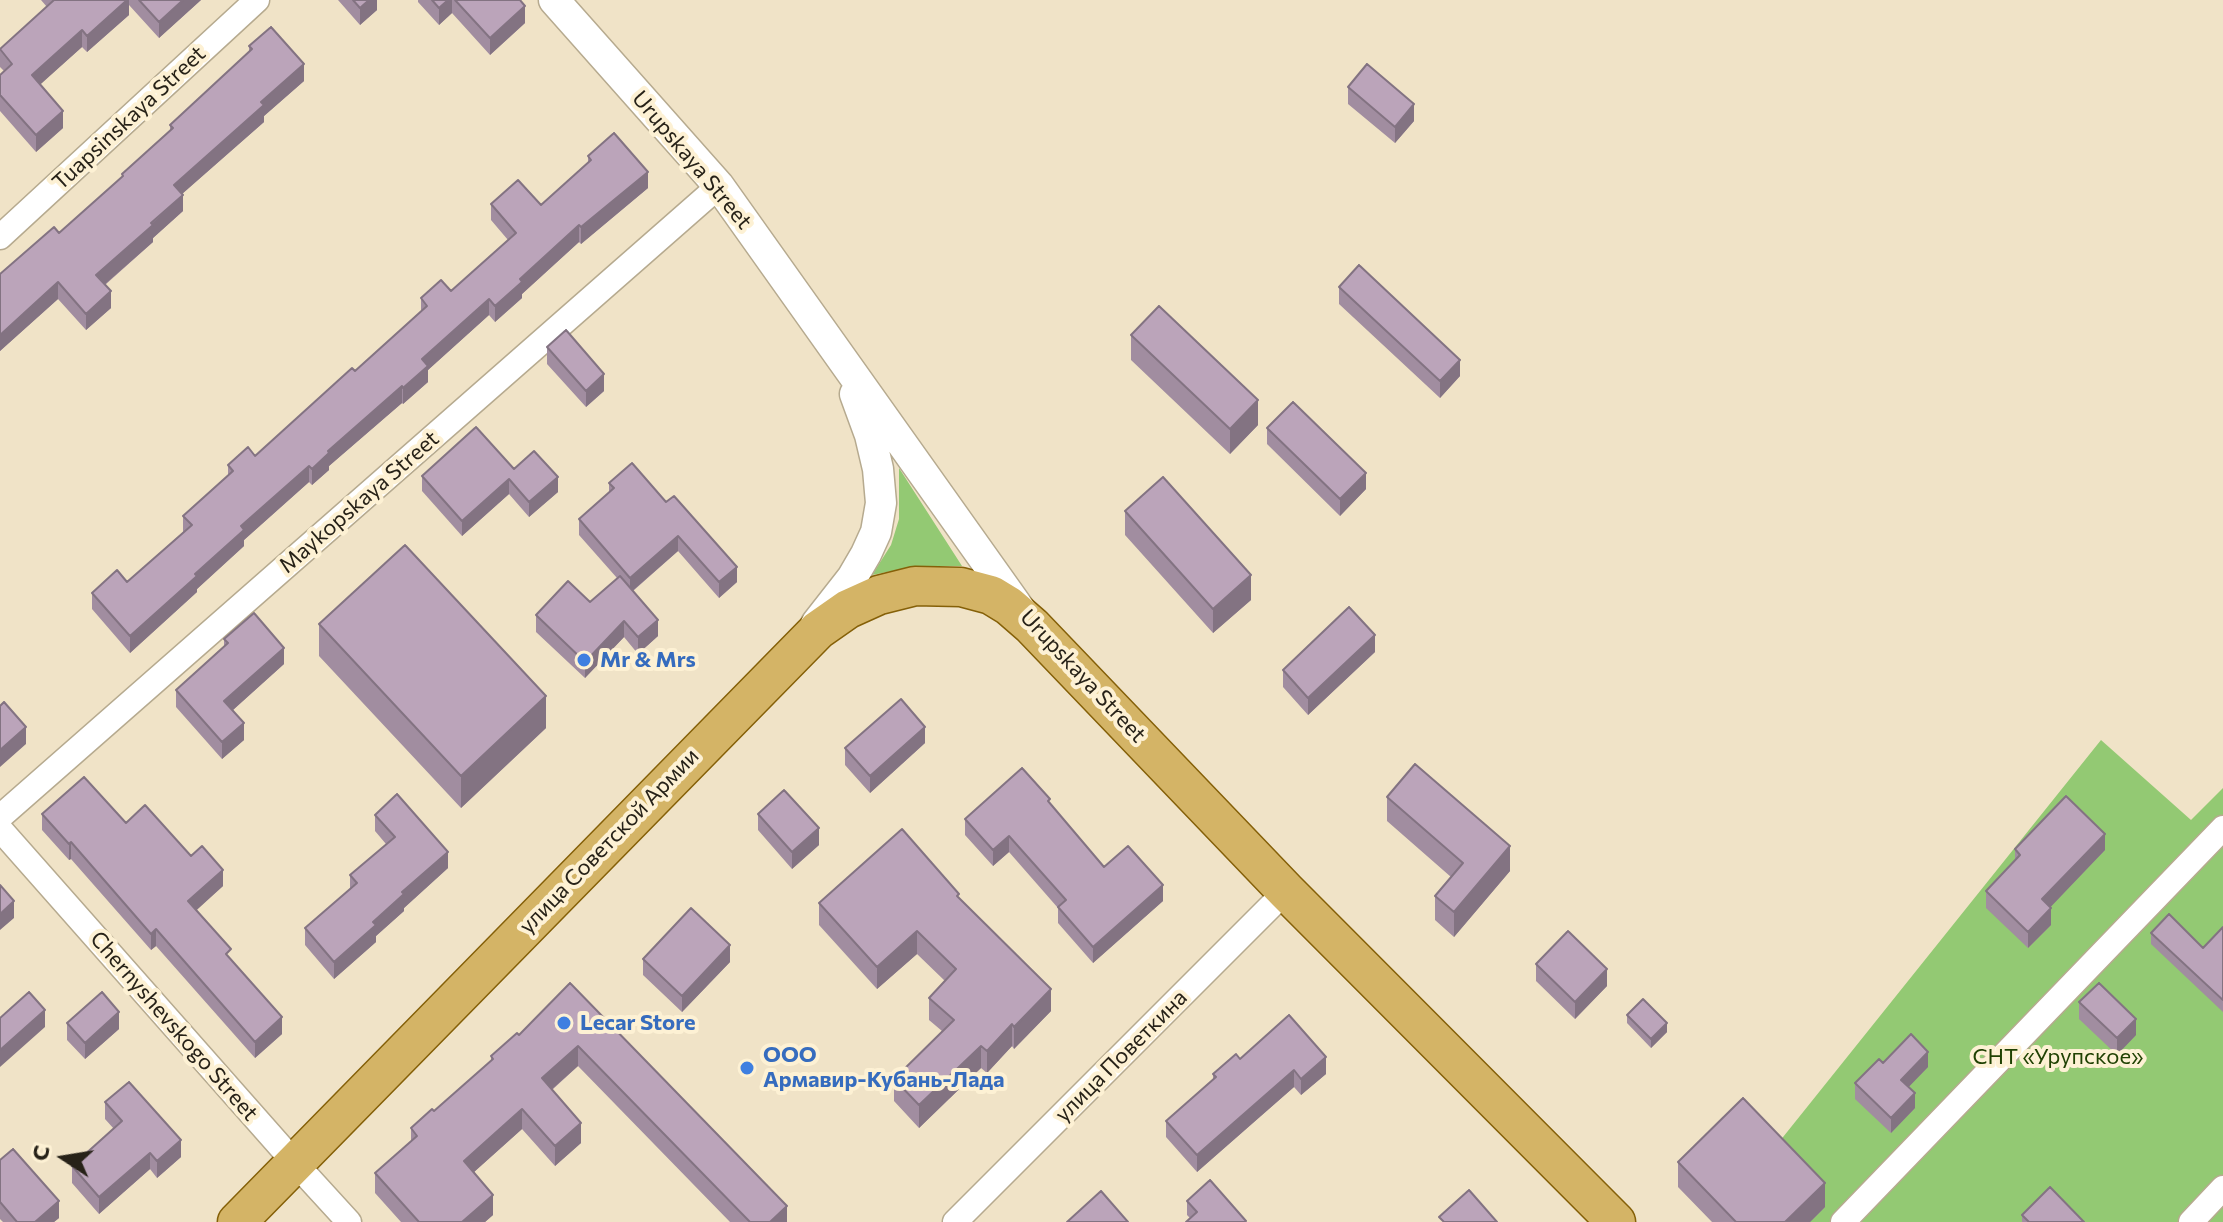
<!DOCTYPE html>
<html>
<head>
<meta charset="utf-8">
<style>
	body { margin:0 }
	#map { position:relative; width:2223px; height:1222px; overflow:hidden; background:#f0e3c7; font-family:Commissioner,sans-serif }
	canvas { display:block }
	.north { position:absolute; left:24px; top:1118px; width:80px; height:80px; -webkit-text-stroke:6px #fdf1d4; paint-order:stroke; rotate:282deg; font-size:22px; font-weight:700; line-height:32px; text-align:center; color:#272218 }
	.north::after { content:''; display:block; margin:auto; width:28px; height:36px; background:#272218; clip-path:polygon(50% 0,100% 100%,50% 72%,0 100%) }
</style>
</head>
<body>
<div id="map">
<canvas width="2223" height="1222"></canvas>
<div class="north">С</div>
</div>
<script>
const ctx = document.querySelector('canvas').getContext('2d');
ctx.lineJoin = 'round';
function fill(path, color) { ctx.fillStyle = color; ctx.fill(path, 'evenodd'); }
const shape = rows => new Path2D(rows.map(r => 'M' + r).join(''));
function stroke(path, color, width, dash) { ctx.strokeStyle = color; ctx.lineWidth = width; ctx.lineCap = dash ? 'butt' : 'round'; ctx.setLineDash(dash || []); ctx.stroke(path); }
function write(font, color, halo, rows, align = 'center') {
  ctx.font = font + ' Commissioner,sans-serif'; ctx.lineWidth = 8; ctx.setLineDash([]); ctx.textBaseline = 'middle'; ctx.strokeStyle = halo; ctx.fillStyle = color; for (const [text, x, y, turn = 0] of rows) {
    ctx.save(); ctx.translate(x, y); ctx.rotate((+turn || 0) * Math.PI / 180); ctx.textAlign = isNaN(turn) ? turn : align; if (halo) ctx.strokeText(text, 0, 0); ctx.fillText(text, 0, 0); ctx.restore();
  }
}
fill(shape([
	[899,468,962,566,917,566,872,575,891,545,899,519],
	[2101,740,2191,820,2223,788,2223,1222,1741,1222,1727,1207]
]), '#93c973');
const minor = shape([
	[0,237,257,0],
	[0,817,719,186],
	[0,829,295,1163,349,1222],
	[955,1222,1286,891],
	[1843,1222,2223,828],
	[2191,1222,2223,1188]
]);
const tertiary = shape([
	[554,0,719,186,1021,611],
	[816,624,852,578,866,554,876,532,881,503,878,469,870,435,855,394]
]);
const primary = shape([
	[237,1222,818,630,848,609,879,595,915,586,961,587,991,595,1009,606,1032,626,1286,891,1616,1222]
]);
stroke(minor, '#b6aa8f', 27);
stroke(tertiary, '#b6aa8f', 33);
stroke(primary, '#856008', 41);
stroke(minor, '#fff', 24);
stroke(tertiary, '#fff', 30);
stroke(primary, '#d4b466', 38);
fill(shape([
	[41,0,201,0,159,38,129,5,129,15,87,52,82,47,40,84,63,128,36,152,0,111,0,75,4,71,0,67,0,49,47,7],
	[338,0,377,0,377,10,360,25],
	[418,0,520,0,525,23,490,55,452,13,439,25,418,2],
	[249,46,304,81,264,116,264,122,182,194,183,211,153,238,153,242,105,285,111,308,86,330,58,299,0,351,0,274,59,233,122,177,122,174,170,131,170,125,249,52],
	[1348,87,1414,121,1395,143,1348,104],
	[588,156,648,188,581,244,579,242,522,294,522,298,495,322,489,315,428,370,428,382,403,404,402,403,329,466,329,470,312,485,309,482,244,540,244,546,197,589,197,592,130,653,92,609,92,593,127,582,183,532,183,516,228,475,228,465,255,456,355,371,421,311,421,298,451,291,508,240,491,220,491,204,541,205,588,163],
	[1339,287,1460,376,1440,398,1339,304],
	[1131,335,1258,425,1230,454,1131,360],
	[547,347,604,391,586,407,547,364],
	[1267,428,1366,489,1340,516,1267,444],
	[514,469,558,492,529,517,509,494,462,536,422,491,422,476],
	[609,483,737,582,719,598,678,551,633,591,658,636,638,654,624,637,585,678,536,632,536,615,590,602,617,578,579,535,579,519,609,492],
	[1125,511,1251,600,1213,633,1125,535],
	[319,624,546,728,461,808,319,656],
	[224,639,284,664,233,710,244,740,222,759,176,707,176,690,224,646],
	[1375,652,1308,715,1283,687,1283,670],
	[925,743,870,793,845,765,845,748],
	[1387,797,1510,871,1454,937,1435,920,1435,896,1451,877,1387,821],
	[1050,804,1104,867,1163,901,1093,963,1058,923,1058,908,1009,852,993,866,965,835,965,819],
	[42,814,126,823,191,856,223,886,196,910,282,1034,255,1058,156,946,151,950,71,859,69,860,42,830],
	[758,814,819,845,792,869,758,830],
	[375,815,448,868,404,908,404,911,376,936,376,942,334,979,305,945,305,928,350,889,350,875,386,844,375,831],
	[2015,849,2105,850,2050,907,2051,925,2028,948,1986,908,1986,891,2015,861],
	[959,898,1051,1011,1014,1049,1012,1046,987,1073,981,1068,919,1128,894,1101,894,1079,942,1031,929,1020,929,998,945,981,917,954,877,989,819,925,819,903],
	[2223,927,2223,1012,2151,944,2151,933,2203,948],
	[643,959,730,962,682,1012,643,975],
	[1536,964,1607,986,1575,1019,1536,981],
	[570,983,787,1222,730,1222,578,1066,552,1090,581,1143,555,1166,522,1129,474,1172,493,1215,485,1222,401,1222,375,1193,375,1173,411,1142,411,1128,434,1111,491,1061,491,1056,519,1035],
	[2079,1002,2136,1035,2117,1055,2079,1019],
	[1627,1015,1667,1032,1651,1048,1627,1023],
	[67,1023,119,1029,85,1059,67,1040],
	[1240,1059,1326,1074,1301,1095,1294,1087,1197,1172,1166,1137,1166,1121,1213,1079,1213,1074],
	[1883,1063,1928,1067,1908,1087,1915,1108,1891,1133,1855,1099,1855,1083],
	[105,1102,181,1157,157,1178,150,1169,99,1214,72,1183,72,1166,114,1129,105,1119],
	[0,1160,59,1218,54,1222,3,1222,0,1219],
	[1678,1162,1825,1207,1810,1222,1712,1222,1678,1187],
	[1187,1201,1246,1222,1190,1218,1187,1215],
	[2022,1215,2084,1222,2022,1222]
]), '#a18da0');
fill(shape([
	[127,0,129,0,129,15,87,52,87,36],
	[183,0,201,0,159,38,159,22],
	[369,0,377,0,377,10,360,25,360,8],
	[448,0,452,0,452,13,439,25,439,8],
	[525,6,525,23,490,55,490,38],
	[82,30,82,47,32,92,32,75],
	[304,64,304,81,264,116,264,122,174,201,174,185,261,102],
	[1414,104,1414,121,1395,143,1395,127],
	[63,111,63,128,36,152,36,135],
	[648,172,648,188,581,244,581,227],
	[183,195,183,211,153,238,153,242,96,292,96,275],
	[579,225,579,242,522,294,522,298,495,322,495,306,520,279],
	[58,282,58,299,0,351,0,335],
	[111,291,111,308,86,330,86,314],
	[489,299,489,315,428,370,428,382,403,404,403,388,422,359],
	[1460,360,1460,376,1440,398,1440,381],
	[604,374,604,391,586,407,586,391],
	[402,386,402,403,329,466,329,470,312,485,312,469,328,451],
	[1258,400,1258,425,1230,454,1230,429],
	[309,466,309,482,244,540,244,546,197,589,197,592,130,653,130,636,195,574,241,526],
	[1366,473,1366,489,1340,516,1340,499],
	[558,477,558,492,529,517,529,502],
	[509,479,509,494,462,536,462,521],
	[678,536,678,551,630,593,630,578],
	[737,567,737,582,719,598,719,582],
	[1251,575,1251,600,1213,633,1213,609],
	[658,620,658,636,638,654,638,637],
	[624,621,624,637,585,678,585,662],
	[1375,635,1375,652,1308,715,1308,698],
	[284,648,284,664,224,718,224,701],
	[546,696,546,728,461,808,461,776],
	[244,723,244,740,222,759,222,742],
	[26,727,26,744,0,767,0,750],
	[925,727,925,743,870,793,870,776],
	[819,828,819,845,792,869,792,852],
	[2105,834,2105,850,2042,916,2042,899],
	[1009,836,1009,852,993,866,993,850],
	[71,842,71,859,69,860,69,844],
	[1510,846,1510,871,1454,937,1454,912],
	[448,852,448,868,404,908,404,911,376,936,376,942,334,979,334,962,402,892],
	[223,870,223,886,188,918,188,901],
	[1163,885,1163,901,1093,963,1093,947],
	[14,901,14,918,0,930,0,914],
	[2051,908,2051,925,2028,948,2028,932],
	[156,929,156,946,151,950,151,934],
	[917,931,917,954,877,989,877,967],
	[730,945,730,962,682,1012,682,996],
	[1607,969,1607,986,1575,1019,1575,1002],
	[1051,989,1051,1011,1014,1049,1014,1027],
	[45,1010,45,1027,0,1067,0,1050],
	[119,1012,119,1029,85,1059,85,1043],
	[282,1017,282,1034,255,1058,255,1042],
	[2136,1019,2136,1035,2117,1055,2117,1038],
	[1667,1023,1667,1032,1651,1048,1651,1039],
	[1012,1024,1012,1046,987,1073,987,1051],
	[578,1046,578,1066,542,1098,542,1078],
	[981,1046,981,1068,919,1128,919,1105],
	[1928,1052,1928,1067,1901,1095,1901,1080],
	[1326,1057,1326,1074,1301,1095,1301,1079],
	[1294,1070,1294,1087,1197,1172,1197,1155],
	[1915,1093,1915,1108,1891,1133,1891,1118],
	[522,1109,522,1129,464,1181,464,1161],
	[581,1123,581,1143,555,1166,555,1146],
	[181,1140,181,1157,157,1178,157,1161],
	[150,1153,150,1169,99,1214,99,1197],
	[1825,1183,1825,1207,1810,1222,1785,1222],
	[493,1195,493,1215,485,1222,462,1222],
	[59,1201,59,1218,54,1222,35,1222],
	[787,1206,787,1222,770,1222]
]), '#837382');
const building = shape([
	[54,0,127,0,87,36,82,30,32,75,63,111,36,135,0,95,0,75,12,64,0,49,54,0],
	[139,0,183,0,159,22,139,0],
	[353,0,369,0,360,8,353,0],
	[432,0,448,0,439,8,432,0],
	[455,0,520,0,525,6,490,38,455,0],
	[271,27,304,64,261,102,264,105,174,185,183,195,151,223,153,225,96,275,111,291,86,314,58,282,0,335,0,274,54,227,59,233,123,176,122,174,173,128,170,125,252,49,249,46,271,27],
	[1367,64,1414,104,1395,127,1348,87,1367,64],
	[614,133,648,172,581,227,579,225,520,279,522,282,495,306,489,299,422,359,428,366,403,388,402,386,328,451,329,453,312,469,309,466,241,526,244,530,195,574,197,576,130,636,92,593,117,570,127,582,192,525,183,516,233,471,228,465,248,447,255,456,352,368,355,371,427,306,421,298,441,280,451,291,516,233,491,204,518,180,541,205,591,160,588,156,614,133],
	[1359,265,1460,360,1440,381,1339,287,1359,265],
	[1159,306,1258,400,1230,429,1131,335,1159,306],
	[566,330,604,374,586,391,547,347,566,330],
	[1293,402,1366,473,1340,499,1267,428,1293,402],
	[476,427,514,469,534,451,558,477,529,502,509,479,462,521,422,476,476,427],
	[632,463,666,502,674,496,737,567,719,582,678,536,630,578,579,519,614,488,609,483,632,463],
	[1163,477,1251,575,1213,609,1125,511,1163,477],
	[405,545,546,696,461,776,319,624,405,545],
	[620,576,658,620,638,637,624,621,585,662,536,615,568,581,590,602,620,576],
	[1349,607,1375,635,1308,698,1283,670,1349,607],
	[254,613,284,648,224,701,244,723,222,742,176,690,228,643,224,639,254,613],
	[901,699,925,727,870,776,845,748,901,699],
	[4,702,26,727,0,750,0,706,4,702],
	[1415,764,1510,846,1454,912,1435,896,1463,863,1387,797,1415,764],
	[1022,768,1050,799,1048,801,1104,867,1128,846,1163,885,1093,947,1058,907,1066,900,1009,836,993,850,965,819,1022,768],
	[84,777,126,823,145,805,191,856,202,846,223,870,188,901,231,949,226,954,282,1017,255,1042,156,929,151,934,71,842,69,844,42,814,84,777],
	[784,790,819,828,792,852,758,814,784,790],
	[397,794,448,852,402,892,404,894,373,922,376,925,334,962,305,928,357,883,350,875,395,837,375,815,397,794],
	[2066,796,2105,834,2042,899,2051,908,2028,932,1986,891,2020,855,2015,849,2066,796],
	[902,829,959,894,957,896,1051,989,1014,1027,1012,1024,987,1051,981,1046,919,1105,894,1079,954,1020,929,998,956,969,917,931,877,967,819,903,902,829],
	[0,885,14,901,0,914,0,885],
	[691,908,730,945,682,996,643,959,691,908],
	[2169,914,2203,948,2223,927,2223,1000,2151,933,2169,914],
	[1568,931,1607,969,1575,1002,1536,964,1568,931],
	[570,983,787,1206,770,1222,750,1222,578,1046,542,1078,581,1123,555,1146,522,1109,464,1161,493,1195,462,1222,419,1222,375,1173,417,1136,411,1128,432,1109,434,1111,493,1059,491,1056,517,1033,519,1035,570,983],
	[2099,983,2136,1019,2117,1038,2079,1002,2099,983],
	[29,992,45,1010,0,1050,0,1018,29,992],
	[102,992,119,1012,85,1043,67,1023,102,992],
	[1643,999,1667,1023,1651,1039,1627,1015,1643,999],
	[1289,1015,1326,1057,1301,1079,1294,1070,1197,1155,1166,1121,1216,1077,1213,1074,1236,1054,1240,1059,1289,1015],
	[1911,1034,1928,1052,1901,1080,1915,1093,1891,1118,1855,1083,1879,1059,1883,1063,1911,1034],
	[129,1082,181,1140,157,1161,150,1153,99,1197,72,1166,122,1121,105,1102,129,1082],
	[1743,1098,1825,1183,1785,1222,1736,1222,1678,1162,1743,1098],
	[13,1149,59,1201,35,1222,17,1222,0,1202,0,1160,13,1149],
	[1210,1180,1246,1221,1245,1222,1186,1222,1197,1212,1187,1201,1210,1180],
	[2050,1187,2084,1222,2029,1222,2022,1215,2050,1187],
	[1469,1190,1497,1222,1444,1222,1439,1217,1469,1190],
	[1101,1191,1128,1222,1067,1222,1101,1191]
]);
fill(building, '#bba4ba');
stroke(building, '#837382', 2);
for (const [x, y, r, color] of [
	[584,660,8,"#3f7fe0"],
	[564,1023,8,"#3f7fe0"],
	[747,1068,8,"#3f7fe0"]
]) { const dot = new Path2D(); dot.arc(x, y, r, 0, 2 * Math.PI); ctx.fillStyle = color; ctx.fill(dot); stroke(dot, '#fdf1d4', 3); }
write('22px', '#272218', '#fdf1d4', [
	["Tuapsinskaya Street",129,118,-43],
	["Urupskaya Street",692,160,50],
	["Maykopskaya Street",359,502,-41],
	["Urupskaya Street",1083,676,47],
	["улица Советской Армии",609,841,-46],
	["Chernyshevskogo Street",174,1026,49],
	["улица Поветкина",1121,1056,-45]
]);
write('bold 22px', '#366cbe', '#fdf1d4', [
	["Mr & Mrs",600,660],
	["Lecar Store",580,1023],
	["ООО",763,1055],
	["Армавир-Кубань-Лада",763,1080]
], 'left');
write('22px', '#204203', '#fdf1d4', [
	["СНТ «Урупское»",2058,1057]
]);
</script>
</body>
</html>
